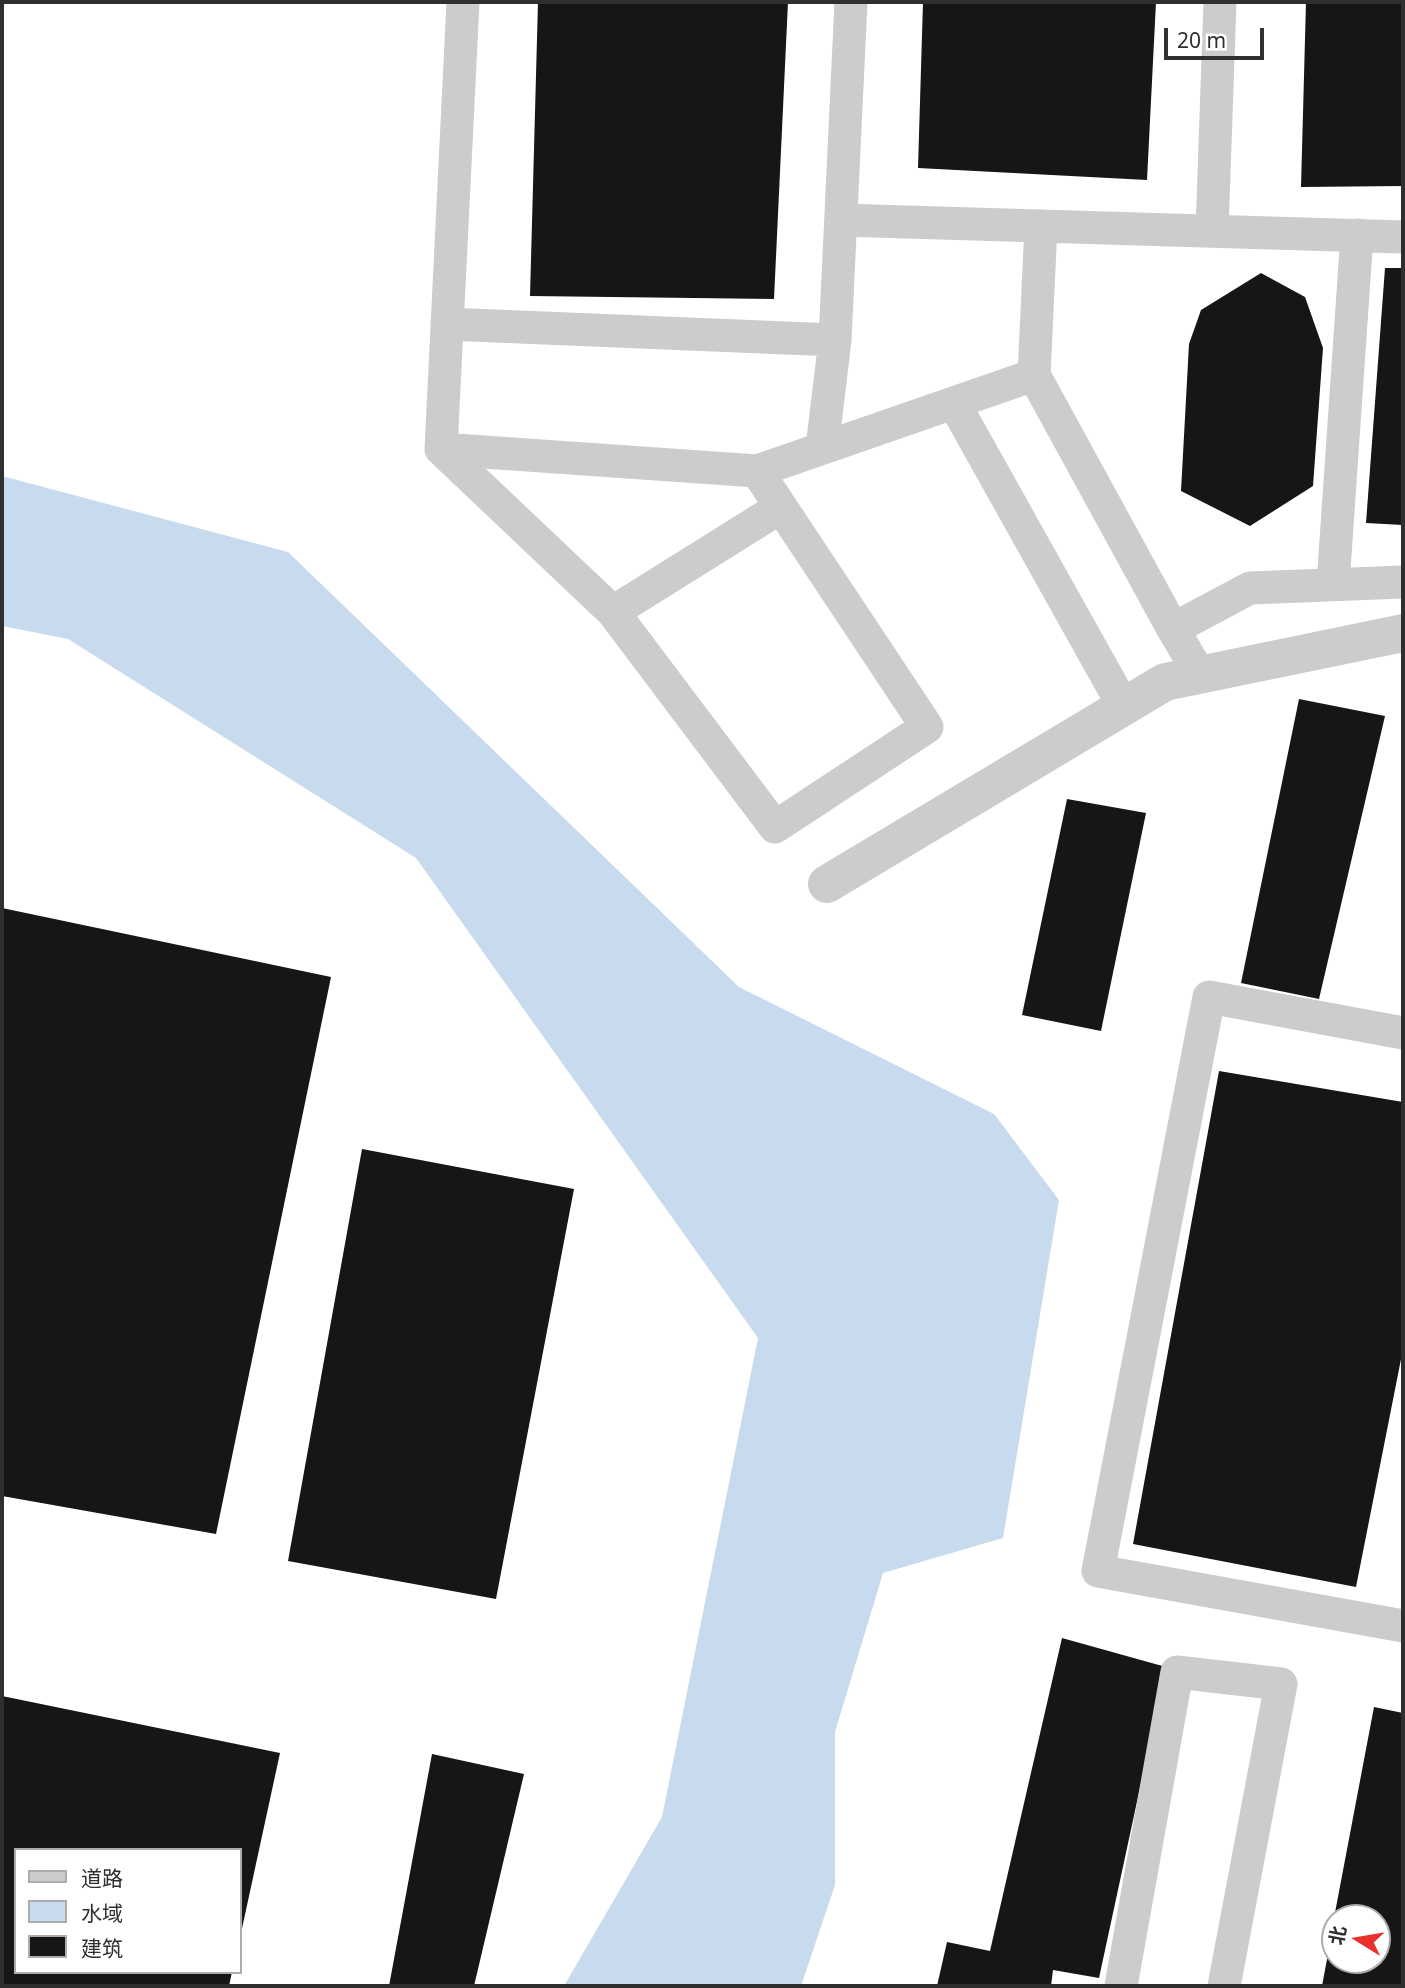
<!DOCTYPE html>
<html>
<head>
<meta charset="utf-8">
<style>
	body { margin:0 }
	#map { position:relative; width:1405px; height:1988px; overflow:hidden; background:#fff; font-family:"Noto Sans","Noto Sans SC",sans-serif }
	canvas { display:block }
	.frame { position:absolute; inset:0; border:4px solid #2f2f2f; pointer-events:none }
	.legend { position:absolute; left:14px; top:1848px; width:228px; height:126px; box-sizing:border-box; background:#fff; border:2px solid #acacac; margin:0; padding:9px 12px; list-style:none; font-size:21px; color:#2f2f2f }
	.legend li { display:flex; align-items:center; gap:14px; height:35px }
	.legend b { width:35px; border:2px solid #acacac }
	.north { position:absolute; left:1321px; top:1904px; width:70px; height:70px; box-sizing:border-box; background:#fff; border:2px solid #acacac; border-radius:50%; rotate:281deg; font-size:19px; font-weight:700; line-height:28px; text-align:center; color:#2f2f2f }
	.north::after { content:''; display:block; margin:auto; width:24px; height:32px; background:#e9322d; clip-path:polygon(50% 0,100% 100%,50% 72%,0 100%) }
	.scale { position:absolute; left:1164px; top:28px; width:100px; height:32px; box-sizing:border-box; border:4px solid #2f2f2f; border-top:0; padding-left:9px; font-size:21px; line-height:24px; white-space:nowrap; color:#2f2f2f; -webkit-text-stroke:5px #fff; paint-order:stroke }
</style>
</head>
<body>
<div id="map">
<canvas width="1405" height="1988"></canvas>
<div class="frame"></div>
<ul class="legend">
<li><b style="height:9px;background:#ccc"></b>道路</li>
<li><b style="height:19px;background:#c8daed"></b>水域</li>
<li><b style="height:19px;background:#161616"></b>建筑</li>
</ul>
<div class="north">北</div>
<div class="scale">20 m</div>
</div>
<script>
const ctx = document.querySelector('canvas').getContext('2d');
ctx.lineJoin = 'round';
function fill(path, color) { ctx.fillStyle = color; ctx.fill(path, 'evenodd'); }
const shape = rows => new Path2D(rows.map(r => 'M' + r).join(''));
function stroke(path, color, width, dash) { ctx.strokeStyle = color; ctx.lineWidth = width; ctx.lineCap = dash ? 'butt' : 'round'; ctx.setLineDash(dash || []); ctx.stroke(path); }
fill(shape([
	[2,476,288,552,739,987,994,1114,1059,1200,1003,1538,883,1573,835,1732,835,1885,801,1986,564,1986,662,1817,758,1338,416,858,68,639,2,626]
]), '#c8daed');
fill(shape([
	[538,2,788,2,774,299,530,296],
	[923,2,1156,2,1147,180,918,168],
	[1306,2,1403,2,1403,186,1301,187],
	[1385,268,1403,268,1403,525,1366,523],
	[1261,273,1305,297,1323,348,1313,486,1250,526,1181,491,1189,344,1201,310],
	[1299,699,1385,716,1319,999,1241,983],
	[1067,799,1146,813,1101,1031,1022,1015],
	[2,908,331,977,216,1534,2,1496],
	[1219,1071,1403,1102,1403,1349,1356,1587,1133,1544],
	[362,1149,574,1189,496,1599,288,1561],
	[1062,1638,1166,1667,1099,1978,1053,1970,1051,1986,937,1986,947,1942,990,1951],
	[2,1696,280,1753,241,1933,240,1850,16,1850,16,1972,232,1972,229,1986,2,1986],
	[1374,1707,1403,1713,1403,1986,1322,1986,1334,1922,1335,1960,1377,1960,1377,1918,1334,1918],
	[432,1754,524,1774,474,1986,389,1986]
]), '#161616');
stroke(shape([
	[463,2,441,449,613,612,775,827,927,727,757,471,1034,375,1173,629,1250,588,1403,582],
	[841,220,1403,237],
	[1212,231,1220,2],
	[447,324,835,340,851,2],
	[1034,375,1041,226],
	[954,403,1124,707],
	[822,448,835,340],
	[441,449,757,471],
	[1333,584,1357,235],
	[613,612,781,507],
	[1173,629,1200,675],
	[1403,1033,1209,997,1098,1571,1403,1626],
	[1121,1986,1177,1672,1281,1684,1224,1986]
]), '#ccc', 33);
stroke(shape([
	[827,884,1165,682,1403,633]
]), '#ccc', 38);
</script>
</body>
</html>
